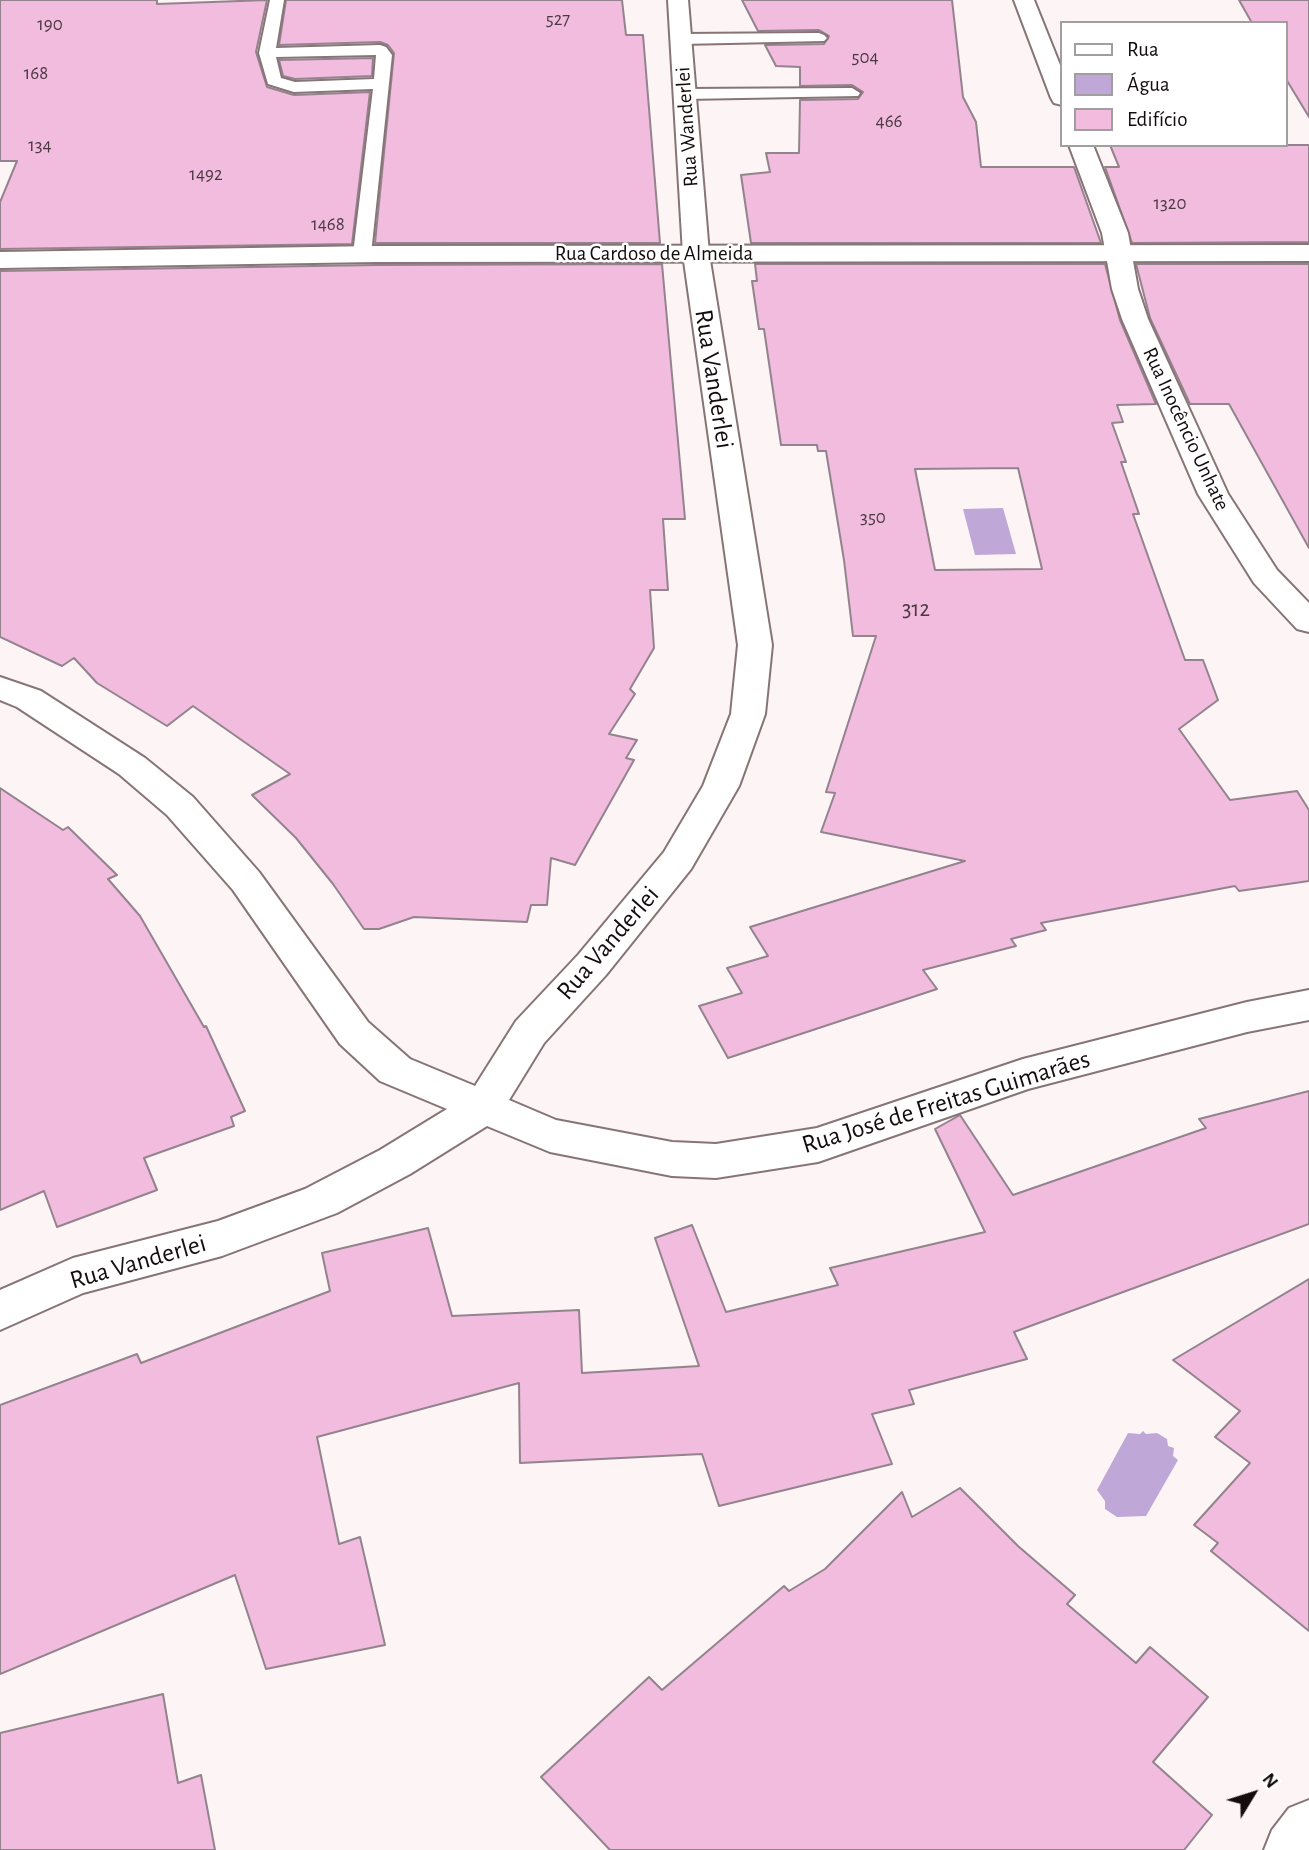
<!DOCTYPE html>
<html>
<head>
<meta charset="utf-8">
<style>
	body { margin:0 }
	#map { position:relative; width:1309px; height:1850px; overflow:hidden; background:#fdf4f5; font-family:"Alegreya Sans",sans-serif }
	canvas { display:block }
	.legend { position:absolute; left:1060px; top:21px; width:228px; height:126px; box-sizing:border-box; background:#fff; border:2px solid #a19e9f; margin:0; padding:9px 12px; list-style:none; font-size:21px; color:#140d0e }
	.legend li { display:flex; align-items:center; gap:14px; height:35px }
	.legend b { width:35px; border:2px solid #a19e9f }
	.north { position:absolute; left:1218px; top:1759px; width:70px; height:70px; -webkit-text-stroke:5px #fff; paint-order:stroke; rotate:52deg; font-size:19px; font-weight:700; line-height:28px; text-align:center; color:#140d0e }
	.north::after { content:''; display:block; margin:auto; width:24px; height:32px; background:#140d0e; clip-path:polygon(50% 0,100% 100%,50% 72%,0 100%) }
</style>
</head>
<body>
<div id="map">
<canvas width="1309" height="1850"></canvas>
<ul class="legend">
<li><b style="height:9px;background:#fff"></b>Rua</li>
<li><b style="height:19px;background:#bfa7d8"></b>Água</li>
<li><b style="height:19px;background:#f1bcde"></b>Edifício</li>
</ul>
<div class="north">N</div>
</div>
<script>
const ctx = document.querySelector('canvas').getContext('2d');
ctx.lineJoin = 'round';
function fill(path, color) { ctx.fillStyle = color; ctx.fill(path, 'evenodd'); }
const shape = rows => new Path2D(rows.map(r => 'M' + r).join(''));
function stroke(path, color, width, dash) { ctx.strokeStyle = color; ctx.lineWidth = width; ctx.lineCap = dash ? 'butt' : 'round'; ctx.setLineDash(dash || []); ctx.stroke(path); }
function write(font, color, halo, rows, align = 'center') {
  ctx.font = font + ' "Alegreya Sans",sans-serif'; ctx.lineWidth = 5; ctx.setLineDash([]); ctx.textBaseline = 'middle'; ctx.strokeStyle = halo; ctx.fillStyle = color; for (const [text, x, y, turn = 0] of rows) {
    ctx.save(); ctx.translate(x, y); ctx.rotate((+turn || 0) * Math.PI / 180); ctx.textAlign = isNaN(turn) ? turn : align; if (halo) ctx.strokeText(text, 0, 0); ctx.fillText(text, 0, 0); ctx.restore();
  }
}
fill(shape([
	[1003,508,1016,554,975,555,963,509],
	[1143,1431,1146,1434,1157,1433,1167,1439,1168,1446,1174,1448,1173,1456,1178,1460,1146,1516,1117,1517,1105,1509,1105,1501,1097,1490,1128,1433,1140,1434]
]), '#bfa7d8');
const building = shape([
	[0,0,157,0,157,4,267,0,256,52,267,87,294,95,370,92,352,244,0,249,0,202,17,161,0,161,0,0],
	[286,0,622,0,626,35,643,35,660,243,375,243,394,53,388,45,380,42,279,45,286,0],
	[742,0,952,0,963,97,976,122,981,167,1074,167,1101,243,751,243,741,175,770,172,766,153,799,153,800,100,858,99,863,92,852,85,800,86,800,67,776,66,765,45,824,44,829,36,819,30,758,31,742,0],
	[1239,0,1309,0,1309,117,1286,79,1286,23,1252,23,1239,0],
	[373,58,372,76,295,79,283,76,279,60,373,58],
	[1110,145,1309,145,1309,242,1132,243,1105,167,1119,167,1110,145],
	[662,264,685,519,663,519,668,590,650,590,654,648,630,689,635,694,609,734,637,740,626,758,634,760,575,865,551,858,547,905,531,905,527,922,414,917,379,929,364,929,333,884,296,838,252,795,290,774,193,706,167,726,97,683,74,658,62,666,0,637,0,271,376,265,662,264],
	[755,264,1105,264,1120,320,1156,404,1117,405,1123,422,1112,423,1126,462,1121,462,1139,514,1133,514,1185,660,1203,660,1218,700,1179,729,1230,800,1297,791,1309,810,1309,881,1239,891,1235,886,1041,923,1046,930,1011,939,1016,946,923,970,937,989,728,1058,699,1006,742,993,727,968,768,956,750,927,965,861,821,832,835,793,826,792,876,636,853,636,844,560,826,451,818,451,817,445,781,445,764,329,759,329,752,281,757,281,755,264],
	[1018,468,1042,569,935,570,915,469,1018,468],
	[1136,264,1309,264,1309,548,1229,404,1190,404,1150,318,1136,264],
	[0,788,63,830,68,827,117,875,108,879,140,916,204,1027,206,1026,245,1111,231,1117,234,1126,144,1158,157,1190,57,1227,44,1191,0,1210,0,788],
	[1309,1091,1309,1224,1014,1332,1027,1359,909,1390,914,1404,872,1414,892,1464,719,1506,702,1454,520,1463,519,1383,317,1437,339,1544,360,1537,385,1645,266,1669,235,1575,0,1674,0,1405,137,1354,141,1363,330,1291,322,1253,428,1228,452,1316,579,1310,582,1373,699,1366,655,1238,692,1225,726,1312,838,1285,830,1268,985,1232,935,1129,960,1115,1013,1195,1206,1128,1199,1119,1309,1091],
	[1309,1279,1309,1631,1211,1551,1218,1543,1194,1525,1250,1463,1215,1437,1240,1411,1173,1360,1309,1279],
	[960,1488,1018,1546,1075,1595,1067,1604,1136,1663,1150,1647,1208,1697,1153,1762,1212,1815,1184,1850,610,1850,541,1777,649,1677,662,1690,784,1586,789,1591,825,1569,902,1492,912,1517,960,1488],
	[163,1694,178,1783,201,1775,215,1850,0,1850,0,1733,163,1694]
]);
fill(building, '#f1bcde');
stroke(building, '#93838d', 2);
const lane = shape([
	[270,0,284,0,276,48,380,45,386,47,392,55,371,254,369,258,355,258,353,254,373,89,294,92,268,84,259,53,270,0],
	[376,55,374,79,295,82,281,78,276,57,376,55],
	[819,33,824,35,827,38,824,41,681,44,673,39,681,34,819,33],
	[852,88,860,93,858,96,685,99,677,94,685,89,852,88]
]);
const street = shape([
	[668,0,688,0,709,254,772,645,765,714,739,786,691,869,606,975,544,1043,509,1100,556,1120,672,1142,716,1144,817,1128,1023,1059,1247,1002,1309,990,1309,1020,1247,1032,1028,1089,818,1162,716,1178,672,1176,550,1152,487,1126,410,1174,337,1213,222,1256,83,1293,0,1330,0,1290,73,1258,218,1221,305,1189,380,1150,447,1109,380,1081,340,1044,233,890,167,815,119,774,17,707,0,700,0,677,41,691,145,758,193,797,259,872,368,1022,410,1059,475,1086,516,1021,578,955,664,852,703,786,731,714,738,645,683,254,668,0],
	[1014,0,1034,0,1062,70,1062,105,1054,103,1051,98,1014,0],
	[1069,145,1093,145,1128,233,1138,289,1148,319,1228,494,1277,570,1309,603,1309,632,1297,629,1254,583,1198,494,1122,319,1112,289,1102,233,1069,145],
	[1309,1800,1309,1850,1264,1850,1272,1830,1289,1808,1309,1800]
]);
const secondary = shape([
	[1309,245,1309,261,376,262,0,268,0,252,376,246,1309,245]
]);
stroke(lane, '#877476', 4);
stroke(street, '#877476', 4);
stroke(secondary, '#877476', 4);
fill(lane, '#fff');
fill(street, '#fff');
fill(secondary, '#fff');
write('19px', '#4b3942', null, [
	["527",558,19],
	["190",50,24],
	["504",865,57],
	["168",36,73],
	["466",889,121],
	["134",40,145],
	["1492",206,174],
	["1320",1170,203],
	["1468",328,224],
	["350",873,517]
]);
write('21px', '#140d0e', '#fff', [
	["Rua Wanderlei",687,127,-94],
	["Rua Cardoso de Almeida",654,254],
	["Rua Inocêncio Unhate",1186,429,65]
]);
write('23px', '#4b3942', null, [
	["312",916,609]
]);
write('26px', '#140d0e', '#fff', [
	["Rua Vanderlei",714,379,81],
	["Rua Vanderlei",608,943,-49],
	["Rua José de Freitas Guimarães",946,1102,-17],
	["Rua Vanderlei",138,1262,-16]
]);
</script>
</body>
</html>
